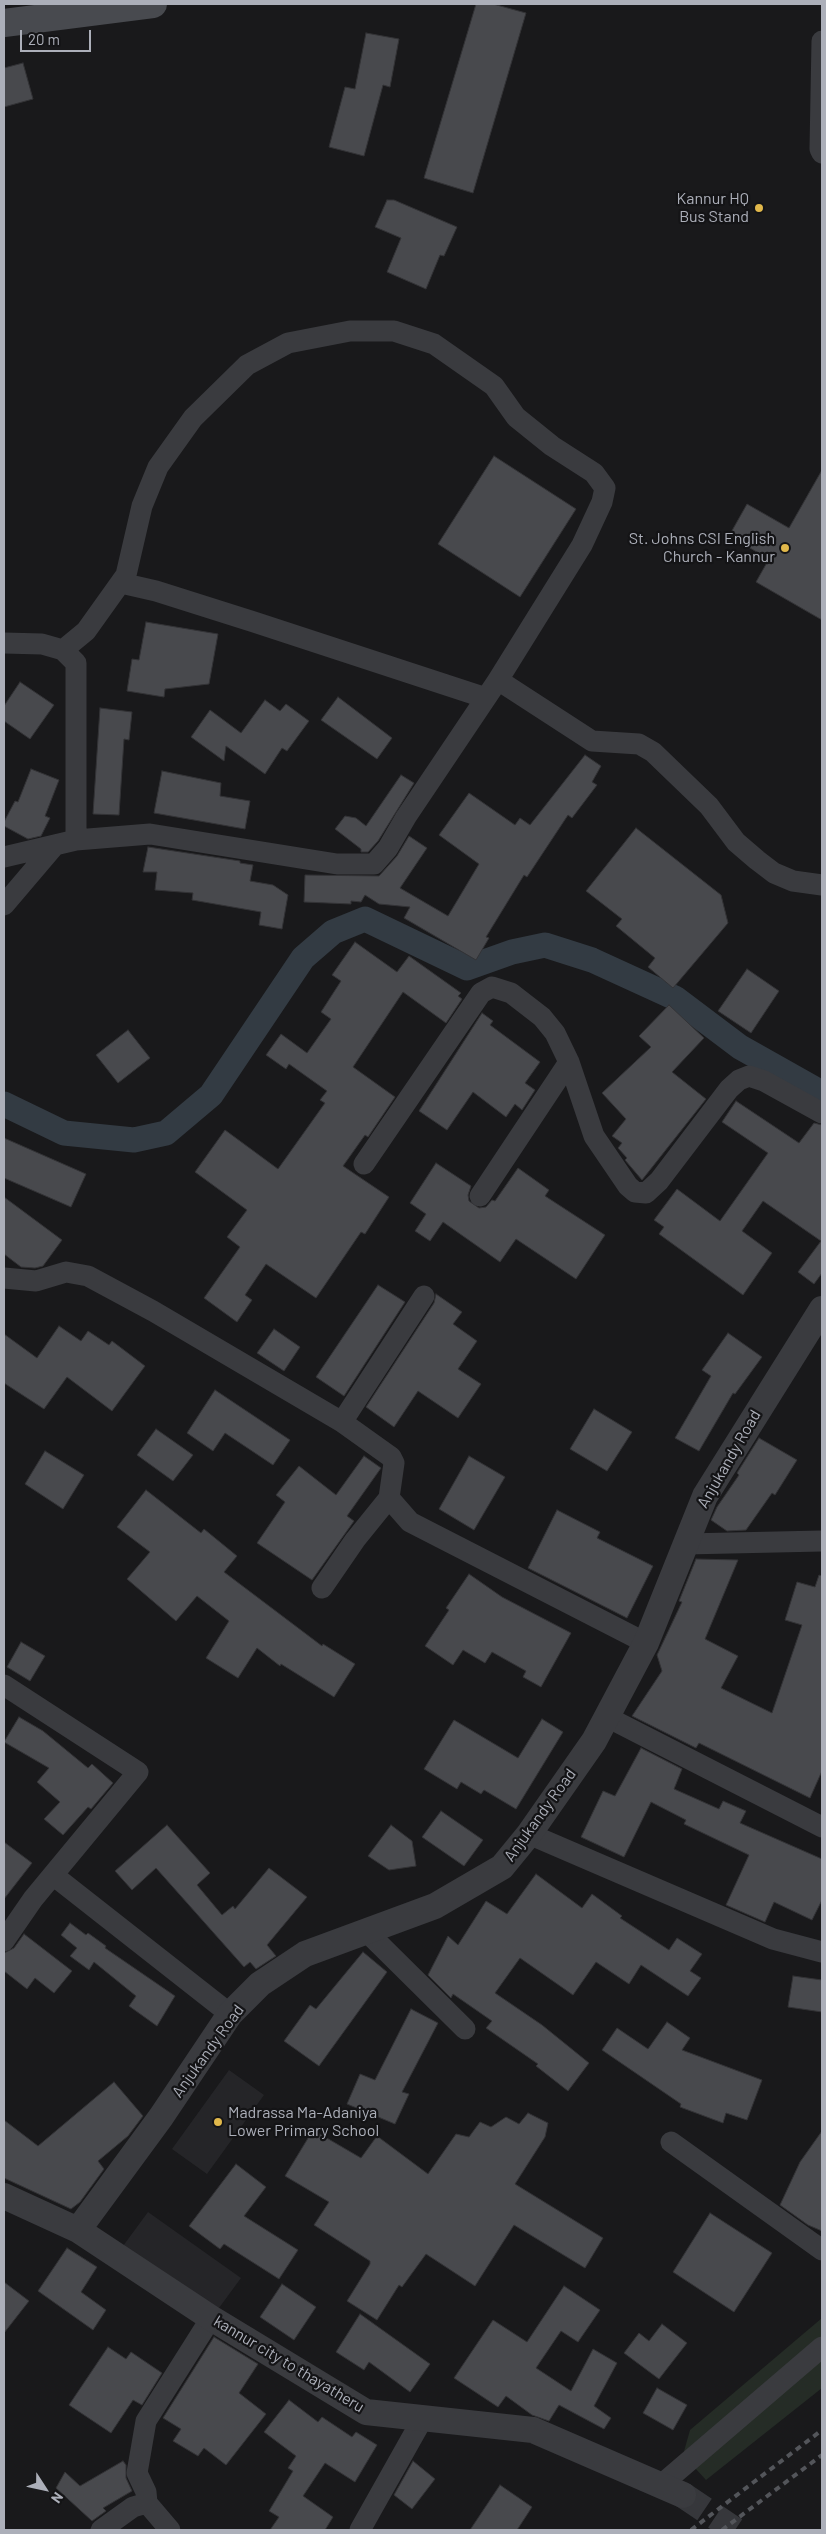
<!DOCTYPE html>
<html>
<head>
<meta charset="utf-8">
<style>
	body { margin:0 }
	#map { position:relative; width:826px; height:2534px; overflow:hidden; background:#19191b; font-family:Barlow,sans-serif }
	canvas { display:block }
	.frame { position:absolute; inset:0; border:5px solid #acafb9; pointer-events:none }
	.north { position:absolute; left:20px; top:2464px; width:50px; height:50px; -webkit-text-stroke:4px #141416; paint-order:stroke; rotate:125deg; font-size:14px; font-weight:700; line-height:20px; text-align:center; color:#acafb9 }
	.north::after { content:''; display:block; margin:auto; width:18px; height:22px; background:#acafb9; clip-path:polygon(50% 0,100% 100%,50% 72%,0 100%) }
	.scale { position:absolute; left:20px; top:30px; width:71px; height:22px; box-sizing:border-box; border:2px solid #acafb9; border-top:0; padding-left:6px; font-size:15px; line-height:18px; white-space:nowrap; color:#acafb9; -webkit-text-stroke:4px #141416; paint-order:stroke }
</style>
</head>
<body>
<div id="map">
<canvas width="826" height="2534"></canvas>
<div class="frame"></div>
<div class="north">N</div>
<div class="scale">20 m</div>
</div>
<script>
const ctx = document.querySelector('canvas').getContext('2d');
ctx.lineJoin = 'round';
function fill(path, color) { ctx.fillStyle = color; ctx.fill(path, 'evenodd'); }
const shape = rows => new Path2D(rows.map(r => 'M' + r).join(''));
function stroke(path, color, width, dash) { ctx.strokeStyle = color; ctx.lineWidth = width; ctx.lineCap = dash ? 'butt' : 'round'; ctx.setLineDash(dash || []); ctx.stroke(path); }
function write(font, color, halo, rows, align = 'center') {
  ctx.font = font + ' Barlow,sans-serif'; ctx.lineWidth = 4.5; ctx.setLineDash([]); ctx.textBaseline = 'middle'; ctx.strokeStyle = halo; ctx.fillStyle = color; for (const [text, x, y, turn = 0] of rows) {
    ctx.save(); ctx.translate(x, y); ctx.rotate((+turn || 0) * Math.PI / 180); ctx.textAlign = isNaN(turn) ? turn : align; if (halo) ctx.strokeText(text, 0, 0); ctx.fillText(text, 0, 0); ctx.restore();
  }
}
fill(shape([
	[229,2070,264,2095,207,2174,172,2149],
	[148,2212,241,2278,216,2312,123,2246]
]), '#252528');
fill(shape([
	[822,2318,822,2388,706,2480,683,2455,690,2430]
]), '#252c26');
stroke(shape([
	[4,1104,64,1133,134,1140,166,1133,211,1095,303,958,333,932,365,919,467,968,512,952,545,945,592,960,675,998,740,1047,822,1093]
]), '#333b43', 25);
const building = shape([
	[476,4,493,4,526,13,473,193,424,178,476,4],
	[366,33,399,39,390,87,383,85,364,156,329,147,345,87,355,89,366,33],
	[23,63,33,99,4,107,4,68,23,63],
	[387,200,394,200,457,227,444,256,440,255,426,289,387,272,401,238,375,227,387,200],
	[494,456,576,509,520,597,438,544,494,456],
	[822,470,822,620,756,582,769,559,729,536,747,504,789,528,822,470],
	[146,622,218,634,209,684,165,689,164,697,127,691,132,659,139,660,146,622],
	[20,682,54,705,30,739,4,721,4,706,20,682],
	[338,697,392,738,377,759,321,720,338,697],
	[265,700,280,711,286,704,309,721,287,751,282,748,265,774,226,746,224,761,191,737,210,710,241,733,265,700],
	[100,708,132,712,129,740,124,739,119,815,93,814,100,708],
	[585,755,601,766,592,782,597,785,572,818,568,815,527,877,524,875,486,937,489,938,476,960,404,918,410,907,379,904,365,895,361,902,351,901,351,904,304,902,305,875,379,876,397,856,409,836,427,848,400,888,448,916,479,864,439,835,469,793,515,825,520,818,530,825,585,755],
	[31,769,59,780,45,816,50,818,41,836,28,839,4,826,4,822,15,801,18,802,31,769],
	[162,771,221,783,220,796,250,801,245,829,154,813,162,771],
	[401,775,414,783,378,841,368,852,361,852,361,849,335,829,345,816,356,818,366,826,401,775],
	[636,828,721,895,728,923,673,988,648,967,655,958,616,926,622,919,586,891,636,828],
	[148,847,240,861,240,863,253,865,250,881,273,885,288,895,282,929,259,925,261,912,192,900,193,893,155,890,157,872,143,872,148,847],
	[355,942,397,972,409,956,461,993,458,996,462,999,446,1023,403,992,353,1067,395,1097,368,1137,365,1135,343,1166,389,1197,365,1234,361,1232,316,1298,266,1264,245,1295,252,1300,237,1322,204,1298,240,1247,227,1237,247,1210,195,1172,225,1130,278,1169,325,1103,320,1100,327,1091,289,1064,286,1069,266,1055,281,1034,307,1053,331,1019,321,1012,341,981,332,975,355,942],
	[747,969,779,991,751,1033,718,1011,747,969],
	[669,1005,704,1038,672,1072,706,1099,642,1180,625,1160,627,1158,618,1148,622,1143,612,1136,626,1119,602,1093,651,1047,639,1036,669,1005],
	[482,1013,493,1021,490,1025,540,1062,525,1083,535,1090,522,1110,515,1104,506,1117,473,1092,447,1130,419,1111,482,1013],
	[128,1030,150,1058,118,1083,96,1055,128,1030],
	[736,1101,799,1143,814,1123,822,1125,822,1273,814,1284,798,1272,821,1241,763,1201,742,1231,772,1253,743,1295,659,1234,664,1227,654,1220,677,1189,720,1221,768,1153,722,1122,736,1101],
	[4,1138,86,1174,71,1207,4,1178,4,1138],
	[436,1163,471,1186,468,1195,469,1201,479,1208,486,1207,492,1200,495,1201,518,1168,549,1190,545,1196,605,1235,576,1279,516,1239,500,1262,443,1222,430,1241,415,1231,426,1214,410,1203,436,1163],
	[4,1197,62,1240,43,1266,35,1268,21,1267,4,1254,4,1197],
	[378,1285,405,1302,344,1396,316,1377,378,1285],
	[436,1294,462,1312,453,1324,477,1341,458,1369,481,1384,458,1418,418,1391,394,1427,366,1407,434,1303,436,1294],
	[59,1326,81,1341,88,1331,109,1345,112,1341,145,1366,112,1411,67,1377,44,1409,4,1383,4,1334,37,1358,59,1326],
	[274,1329,300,1347,284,1371,257,1353,274,1329],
	[728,1333,762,1357,735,1394,733,1393,699,1451,675,1438,711,1376,702,1370,728,1333],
	[215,1390,290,1440,273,1465,225,1433,213,1451,187,1433,215,1390],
	[594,1409,632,1432,607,1471,570,1449,594,1409],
	[156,1429,193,1455,173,1481,137,1455,156,1429],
	[759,1438,797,1460,775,1495,772,1493,746,1530,727,1531,711,1520,717,1507,739,1475,737,1473,759,1438],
	[45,1451,84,1475,63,1509,25,1484,45,1451],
	[364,1456,381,1468,347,1516,354,1521,312,1580,257,1543,285,1502,276,1495,299,1466,336,1495,364,1456],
	[469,1456,505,1477,474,1530,439,1509,469,1456],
	[146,1490,201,1533,204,1529,237,1556,224,1572,322,1646,323,1644,355,1664,334,1697,281,1664,280,1666,257,1648,238,1678,206,1658,229,1621,197,1596,176,1621,127,1579,150,1552,117,1527,146,1490],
	[557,1510,600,1532,597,1538,653,1566,627,1618,528,1568,557,1510],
	[696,1559,738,1560,705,1639,738,1656,721,1688,772,1713,802,1625,785,1620,797,1582,815,1587,819,1575,822,1576,822,1771,810,1798,699,1743,696,1748,632,1716,662,1671,657,1655,682,1602,679,1601,696,1559],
	[469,1574,502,1597,571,1633,541,1687,523,1677,526,1671,492,1652,485,1663,463,1650,453,1665,425,1646,449,1610,446,1608,469,1574],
	[21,1642,45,1656,30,1681,7,1667,21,1642],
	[19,1717,43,1731,88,1768,92,1764,113,1783,91,1809,88,1807,63,1835,44,1819,60,1802,37,1782,49,1768,4,1742,19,1717],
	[542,1719,563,1732,516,1809,484,1790,481,1794,461,1782,457,1789,424,1769,454,1720,518,1758,542,1719],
	[641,1748,682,1769,674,1789,719,1809,723,1801,746,1811,740,1823,822,1859,822,1900,812,1920,774,1902,765,1922,726,1905,749,1855,684,1824,686,1820,651,1802,624,1857,581,1837,603,1791,615,1796,641,1748],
	[441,1811,483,1840,464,1866,422,1837,441,1811],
	[167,1825,210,1873,197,1885,222,1915,233,1906,235,1909,269,1868,307,1897,267,1945,276,1956,256,1969,250,1962,244,1967,156,1868,132,1890,115,1871,167,1825],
	[391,1825,412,1841,416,1866,389,1870,368,1856,391,1825],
	[4,1842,32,1863,4,1899,4,1842],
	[536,1874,582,1908,592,1894,622,1916,620,1918,669,1950,677,1938,702,1954,690,1971,701,1978,688,1996,641,1965,629,1984,596,1962,573,1995,520,1958,495,1993,542,2025,589,2063,568,2091,536,2066,538,2064,486,2028,492,2021,453,1994,451,1998,428,1975,448,1936,458,1945,486,1901,507,1914,536,1874],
	[70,1923,86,1935,88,1933,106,1946,105,1948,175,1996,157,2026,129,2006,136,1996,94,1962,89,1970,70,1956,77,1948,61,1935,70,1923],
	[24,1934,72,1971,54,1993,35,1978,27,1989,4,1971,4,1953,14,1948,24,1934],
	[363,1952,387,1972,319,2066,284,2041,310,2005,316,2009,363,1952],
	[793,1976,822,1980,822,2012,788,2007,793,1976],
	[411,2009,438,2023,402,2092,409,2094,395,2124,347,2104,360,2074,375,2080,411,2009],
	[667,2022,690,2038,682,2050,762,2080,747,2120,726,2113,723,2123,680,2107,681,2104,602,2050,617,2028,648,2049,667,2022],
	[114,2082,143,2116,128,2136,98,2161,104,2169,80,2202,71,2209,4,2178,4,2120,38,2146,114,2082],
	[528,2113,548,2123,545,2137,515,2184,603,2238,585,2268,514,2225,475,2286,426,2254,402,2287,399,2285,377,2320,347,2301,370,2264,370,2261,314,2225,329,2202,285,2176,313,2130,361,2158,377,2136,428,2174,456,2134,469,2137,480,2122,491,2127,506,2117,519,2124,528,2113],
	[822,2131,822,2231,808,2225,780,2205,800,2162,822,2131],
	[236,2164,266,2187,244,2216,298,2250,279,2279,224,2244,220,2249,189,2226,236,2164],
	[710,2213,772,2253,734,2312,673,2272,710,2213],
	[67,2248,97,2267,81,2292,106,2310,93,2330,38,2291,67,2248],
	[4,2282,29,2301,4,2333,4,2282],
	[282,2284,316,2307,294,2340,260,2317,282,2284],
	[564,2286,600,2310,578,2342,561,2331,536,2368,571,2391,593,2349,617,2363,594,2406,611,2418,604,2429,559,2405,549,2421,532,2415,506,2396,498,2407,454,2378,493,2320,527,2342,564,2286],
	[360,2314,430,2364,410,2392,369,2362,364,2370,336,2352,360,2314],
	[662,2324,687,2343,659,2379,624,2353,639,2333,649,2341,662,2324],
	[214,2337,258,2364,239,2393,266,2414,226,2465,204,2448,198,2456,173,2441,181,2429,163,2418,214,2337],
	[108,2347,126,2359,131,2352,162,2373,142,2405,133,2400,111,2433,69,2405,108,2347],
	[657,2388,687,2405,673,2430,643,2413,657,2388],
	[289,2400,318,2422,322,2417,352,2437,356,2432,377,2445,355,2482,325,2463,303,2496,333,2517,325,2530,270,2530,279,2517,269,2511,293,2471,288,2468,296,2456,264,2432,289,2400],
	[123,2461,126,2465,126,2478,132,2491,103,2508,106,2511,92,2521,56,2488,65,2472,80,2486,123,2461],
	[413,2461,435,2479,412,2509,394,2495,413,2461],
	[500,2485,532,2507,517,2530,470,2530,500,2485]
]);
fill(building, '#48494d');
stroke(building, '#333336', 1);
stroke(shape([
	[683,2495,735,2530]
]), '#36373b', 26, [26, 13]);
stroke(shape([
	[822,41,820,149,822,153],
	[121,583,156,591,254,622,486,698],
	[4,643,42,644,63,650,76,663,76,840],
	[498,680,592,741,639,744,653,752,709,806,736,842,757,860,774,873,793,881,822,885],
	[4,857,76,840,150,834,337,864,374,864,388,848,406,817,498,680,582,545,602,502,605,488,594,473,552,446,516,417,494,386,434,344,394,331,350,331,288,343,247,365,193,418,158,467,142,506,126,575,86,631,63,650],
	[4,905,55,845],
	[364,1164,481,993,492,987,511,993,542,1017,555,1033,569,1062,594,1136,628,1186,635,1192,646,1193,659,1181,729,1089,739,1080,749,1076,764,1081,822,1113],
	[480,1196,569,1062],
	[4,1278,36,1281,66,1272,88,1276,153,1311,342,1422,391,1457,394,1463,389,1498,410,1522,646,1643],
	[342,1422,424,1296],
	[685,1544,822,1541],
	[322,1588,355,1540,389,1498],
	[4,1685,138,1772,33,1899,4,1941],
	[607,1717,822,1827],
	[529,1834,773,1939,822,1952],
	[53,1875,230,2014],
	[365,1930,465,2029],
	[671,2142,822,2250],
	[661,2485,822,2347],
	[147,2503,146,2492,137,2473,146,2421,211,2318],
	[101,2530,133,2507,147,2503,170,2530],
	[360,2530,423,2418]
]), '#3a3b3f', 21);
stroke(shape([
	[4,2196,78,2230,211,2318,366,2412,533,2430,683,2495],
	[78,2230,161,2117,230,2014,260,1984,305,1954,435,1906,502,1867,529,1834,594,1741,646,1643,705,1496,822,1309]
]), '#3a3b3f', 26);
stroke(shape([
	[4,23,153,4]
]), '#484a4f', 28);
stroke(shape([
	[691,2530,822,2430],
	[722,2530,822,2455]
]), '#53555a', 4, [6, 5]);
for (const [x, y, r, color] of [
	[759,208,5,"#e1b84b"],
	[785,548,5,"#e1b84b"],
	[218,2122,5,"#e1b84b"]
]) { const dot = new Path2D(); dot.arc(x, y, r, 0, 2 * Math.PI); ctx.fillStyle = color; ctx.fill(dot); stroke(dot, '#141416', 2); }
write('16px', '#acafb9', '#141416', [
	["Kannur HQ",749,199],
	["Bus Stand",749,217],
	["St. Johns CSI English",775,539],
	["Church - Kannur",775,557],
	["Madrassa Ma-Adaniya",228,2113,"left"],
	["Lower Primary School",228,2131,"left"]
], 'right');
write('16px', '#acafb9', '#141416', [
	["Anjukandy Road",729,1459,-60],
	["Anjukandy Road",540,1815,-54],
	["Anjukandy Road",208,2051,-54],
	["kannur city to thayatheru",289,2364,31]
]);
</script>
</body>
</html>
